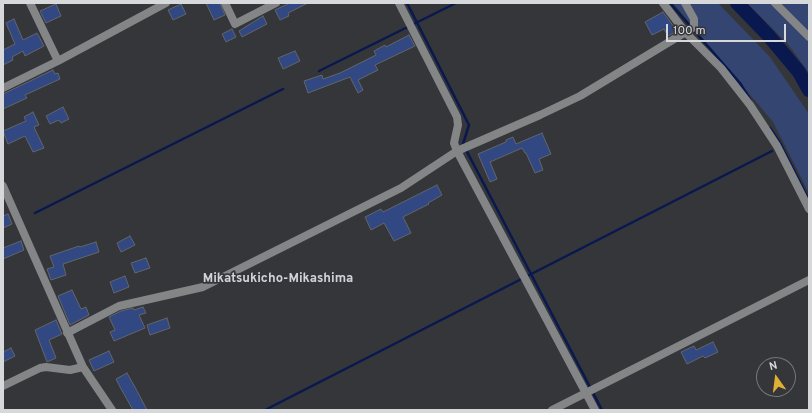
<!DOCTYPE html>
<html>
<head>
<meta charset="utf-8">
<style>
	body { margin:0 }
	#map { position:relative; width:812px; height:413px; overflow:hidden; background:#34363a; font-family:Overpass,sans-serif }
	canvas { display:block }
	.frame { position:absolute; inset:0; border:4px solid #d7d8da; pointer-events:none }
	.north { position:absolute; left:756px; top:357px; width:40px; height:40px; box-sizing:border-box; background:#34363a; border:1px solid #75777a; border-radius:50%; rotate:346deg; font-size:11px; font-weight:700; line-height:16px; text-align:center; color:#d7d8da }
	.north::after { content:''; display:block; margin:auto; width:14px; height:18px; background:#e0b034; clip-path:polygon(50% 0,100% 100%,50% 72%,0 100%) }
	.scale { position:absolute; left:666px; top:24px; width:120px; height:18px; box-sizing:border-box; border:2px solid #d7d8da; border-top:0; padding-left:5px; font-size:12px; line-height:14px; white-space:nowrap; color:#d7d8da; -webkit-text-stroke:3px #34363a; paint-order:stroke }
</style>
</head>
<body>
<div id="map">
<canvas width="812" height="413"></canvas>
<div class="frame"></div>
<div class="north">N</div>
<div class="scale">100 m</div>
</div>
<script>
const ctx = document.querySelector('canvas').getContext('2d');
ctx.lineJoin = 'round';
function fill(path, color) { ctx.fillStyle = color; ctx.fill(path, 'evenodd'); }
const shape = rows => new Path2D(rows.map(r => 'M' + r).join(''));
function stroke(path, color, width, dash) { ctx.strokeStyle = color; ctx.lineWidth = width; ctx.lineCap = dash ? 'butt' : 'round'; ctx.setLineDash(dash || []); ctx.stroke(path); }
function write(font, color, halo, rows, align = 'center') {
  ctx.font = font + ' Overpass,sans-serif'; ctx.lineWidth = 3.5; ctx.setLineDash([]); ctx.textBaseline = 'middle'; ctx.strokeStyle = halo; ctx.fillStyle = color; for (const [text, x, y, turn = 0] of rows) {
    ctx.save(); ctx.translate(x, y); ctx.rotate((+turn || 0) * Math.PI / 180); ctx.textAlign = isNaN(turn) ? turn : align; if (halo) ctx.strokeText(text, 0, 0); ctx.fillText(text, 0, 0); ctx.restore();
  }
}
fill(shape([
	[673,3,718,3,770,57,809,114,809,193,773,122],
	[747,3,806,3,809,7,809,73,788,44]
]), '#334570');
stroke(shape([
	[407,3,469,125,463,144,602,410],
	[670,3,740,83,751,101],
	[319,71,456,3],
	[770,128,780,143,809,200],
	[35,213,283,89],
	[265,410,772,151]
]), '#09184f', 2.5);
stroke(shape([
	[737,3,768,35,799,72,809,90]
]), '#09184f', 14);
const building = shape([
	[206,3,220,3,225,15,214,20,206,3],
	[290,3,308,3,288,13,289,16,280,20,275,10,290,3],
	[56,4,61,16,46,23,40,11,56,4],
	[181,4,186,14,173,20,168,10,181,4],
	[663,12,677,31,668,36,664,29,652,35,645,22,663,12],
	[263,16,267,24,242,37,239,31,263,16],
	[14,19,23,40,37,33,44,46,25,56,23,51,12,57,13,60,3,65,3,50,15,44,6,23,14,19],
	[232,29,236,37,226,42,222,34,232,29],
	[409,35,415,46,375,65,378,70,358,80,363,90,358,93,350,77,308,93,304,81,322,75,323,79,340,73,376,55,374,51,385,45,386,47,409,35],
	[295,51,300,61,283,69,278,58,295,51],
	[53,70,55,74,58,73,60,79,25,95,27,98,3,109,3,94,53,70],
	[63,107,69,119,61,123,59,120,50,124,46,116,63,107],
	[33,112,39,125,34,127,44,148,33,152,25,136,8,144,3,131,26,121,24,117,33,112],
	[542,133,551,154,539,159,543,170,535,173,526,153,525,153,522,148,490,162,497,179,490,182,478,154,506,142,506,140,513,137,516,144,542,133],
	[437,185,442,195,428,203,429,204,403,217,411,233,394,241,384,223,371,230,365,217,381,209,383,212,437,185],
	[8,214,12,224,3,228,3,216,8,214],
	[130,236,135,245,121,252,117,243,130,236],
	[21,241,24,250,3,259,3,248,21,241],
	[96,242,99,252,63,264,66,275,51,280,47,269,54,267,50,256,79,246,80,247,96,242],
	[146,258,150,268,135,273,131,263,146,258],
	[125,276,129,287,114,293,110,282,125,276],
	[72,290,81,309,86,307,89,315,70,325,58,296,72,290],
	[143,307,146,313,139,315,145,328,114,341,110,332,115,330,109,317,121,311,133,308,134,310,143,307],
	[167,318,170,328,150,335,147,325,167,318],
	[56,320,62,334,49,340,56,358,47,362,35,330,56,320],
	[713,342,718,352,705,358,703,356,687,364,681,352,694,346,696,350,713,342],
	[11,348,15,356,3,362,3,352,11,348],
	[109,351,114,362,94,371,89,360,109,351],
	[127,373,136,389,147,410,133,410,120,387,116,379,127,373]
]);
fill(building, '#314883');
stroke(building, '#636569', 1);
stroke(shape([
	[30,3,58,61],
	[225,3,235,24,276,3],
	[399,3,457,117,458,125,454,143,457,151,595,410],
	[663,3,686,33,721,68,750,105,777,146,809,209],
	[775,3,809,37],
	[3,88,58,61,166,3],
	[3,186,83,367,70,370,46,367,40,368,3,386],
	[67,333,119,306,203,287,401,188,457,151,540,115,580,96,694,27,694,19,685,3],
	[83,367,112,410],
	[552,410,809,280]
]), '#848587', 8);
write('bold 13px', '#d1d3d8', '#34363a', [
	["Mikatsukicho-Mikashima",278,279]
]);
</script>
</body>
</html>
